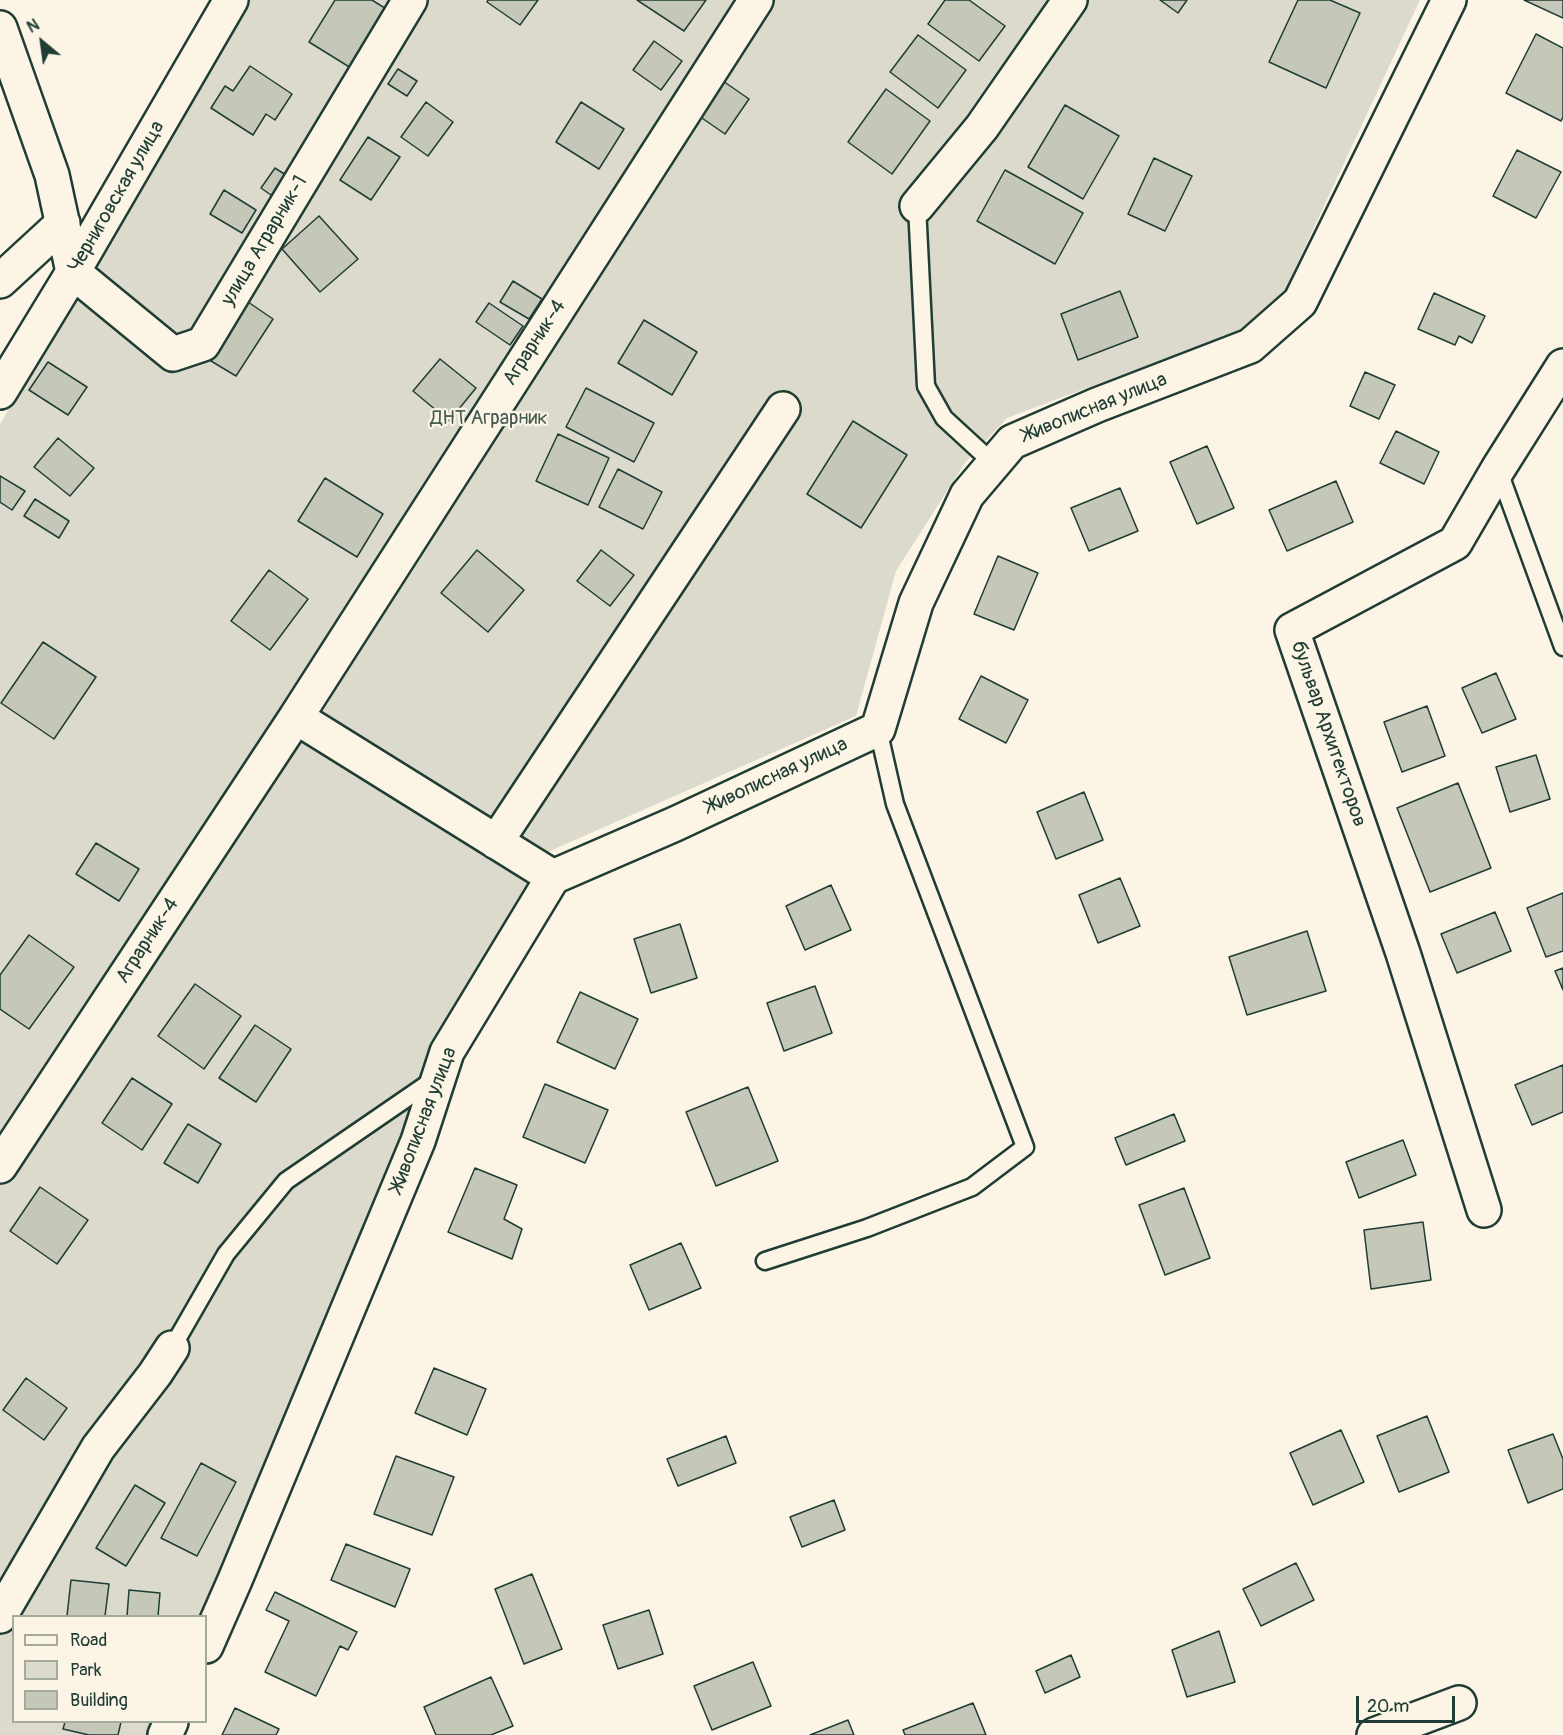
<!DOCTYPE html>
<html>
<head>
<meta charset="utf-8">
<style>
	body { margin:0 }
	#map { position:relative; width:1563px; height:1735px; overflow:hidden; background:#fcf5e5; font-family:Pangolin,sans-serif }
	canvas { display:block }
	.legend { position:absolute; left:12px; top:1615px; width:195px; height:108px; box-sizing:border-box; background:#fcf5e5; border:2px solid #a4ab9e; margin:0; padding:8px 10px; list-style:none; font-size:18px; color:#1f3d34 }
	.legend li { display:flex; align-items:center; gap:12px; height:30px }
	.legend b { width:30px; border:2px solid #a4ab9e }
	.north { position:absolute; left:12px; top:12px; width:60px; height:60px; -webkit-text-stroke:4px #fcf5e5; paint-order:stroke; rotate:331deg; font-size:16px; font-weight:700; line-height:24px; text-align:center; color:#1f3d34 }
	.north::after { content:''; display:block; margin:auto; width:21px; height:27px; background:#1f3d34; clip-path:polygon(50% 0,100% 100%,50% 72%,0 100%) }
	.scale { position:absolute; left:1356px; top:1696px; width:99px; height:27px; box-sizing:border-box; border:3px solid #1f3d34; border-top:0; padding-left:8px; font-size:18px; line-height:21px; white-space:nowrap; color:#1f3d34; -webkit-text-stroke:4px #fcf5e5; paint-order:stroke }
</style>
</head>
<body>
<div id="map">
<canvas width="1563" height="1735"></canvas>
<ul class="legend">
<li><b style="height:8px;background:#fcf5e5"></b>Road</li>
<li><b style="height:16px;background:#dcdacc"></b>Park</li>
<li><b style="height:16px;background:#c5c7b9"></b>Building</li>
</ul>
<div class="north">N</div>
<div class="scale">20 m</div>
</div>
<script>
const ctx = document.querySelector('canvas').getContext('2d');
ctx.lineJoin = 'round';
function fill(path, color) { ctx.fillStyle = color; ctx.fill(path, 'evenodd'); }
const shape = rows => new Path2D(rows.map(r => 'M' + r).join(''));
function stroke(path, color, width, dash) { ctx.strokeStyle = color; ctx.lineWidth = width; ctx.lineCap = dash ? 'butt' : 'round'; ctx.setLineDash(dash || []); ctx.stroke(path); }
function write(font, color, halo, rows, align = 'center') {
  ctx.font = font + ' Pangolin,sans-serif'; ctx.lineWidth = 4.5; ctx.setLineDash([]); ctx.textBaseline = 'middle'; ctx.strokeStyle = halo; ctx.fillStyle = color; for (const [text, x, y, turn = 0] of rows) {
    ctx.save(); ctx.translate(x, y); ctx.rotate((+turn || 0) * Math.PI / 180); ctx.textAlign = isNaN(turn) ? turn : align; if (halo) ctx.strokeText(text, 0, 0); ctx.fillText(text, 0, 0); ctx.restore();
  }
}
fill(shape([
	[249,0,1420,0,1284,292,1241,330,1007,418,965,463,896,571,856,716,550,851,419,1093,283,1444,202,1616,14,1616,14,1722,154,1722,147,1735,0,1735,0,424]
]), '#dcdacc');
const building = shape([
	[335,0,372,0,388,10,351,68,309,42,335,0],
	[488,0,538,0,520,25,487,2,488,0],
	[637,0,706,0,684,31,637,0],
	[945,0,969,0,1005,26,979,61,928,24,945,0],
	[1160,0,1187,0,1178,13,1160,0],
	[1298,0,1330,0,1360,13,1326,88,1269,62,1298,0],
	[1524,0,1563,0,1563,18,1524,0],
	[1536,34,1563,48,1563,117,1561,121,1506,93,1536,34],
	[918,35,966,70,938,108,890,72,918,35],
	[654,41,682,61,661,90,633,70,654,41],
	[250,66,292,94,275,120,266,114,253,135,211,108,225,86,233,91,250,66],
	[398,69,417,81,407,96,388,84,398,69],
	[723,81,749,99,725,134,699,116,723,81],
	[886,89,930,121,892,174,848,142,886,89],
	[426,102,453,122,428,156,401,137,426,102],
	[581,102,624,129,599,169,556,142,581,102],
	[1065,105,1119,136,1083,199,1028,167,1065,105],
	[368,137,400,157,371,200,340,180,368,137],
	[1517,150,1561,172,1536,218,1493,196,1517,150],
	[1154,158,1192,176,1165,231,1128,214,1154,158],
	[275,168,292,179,278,200,261,188,275,168],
	[1005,170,1083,213,1055,264,977,221,1005,170],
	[224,190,256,210,242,233,210,214,224,190],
	[319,216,358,259,320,292,282,249,319,216],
	[513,281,542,299,529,319,500,302,513,281],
	[1120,291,1138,337,1078,360,1061,314,1120,291],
	[1434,293,1485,316,1472,343,1459,336,1455,345,1418,329,1434,293],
	[248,302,273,319,236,376,211,361,248,302],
	[489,303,523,326,510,345,476,322,489,303],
	[644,320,697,352,672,395,618,363,644,320],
	[440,359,476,388,449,421,413,391,440,359],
	[48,362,87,387,68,415,29,390,48,362],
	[1365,372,1395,385,1379,419,1350,406,1365,372],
	[586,388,654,423,634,462,566,427,586,388],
	[853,421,907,455,861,528,807,494,853,421],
	[1396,431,1439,452,1424,484,1380,463,1396,431],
	[558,434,609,458,588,505,536,481,558,434],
	[58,438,94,468,70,496,34,467,58,438],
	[1207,446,1234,508,1197,524,1170,462,1207,446],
	[618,469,662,492,643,529,599,507,618,469],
	[0,476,25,491,12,510,0,502,0,476],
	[325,478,383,514,357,557,298,521,325,478],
	[1336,481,1353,522,1287,551,1269,510,1336,481],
	[1120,488,1138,531,1089,551,1071,508,1120,488],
	[35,499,69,521,59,538,24,516,35,499],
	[477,550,524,590,488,632,441,593,477,550],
	[601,550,634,575,610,606,577,581,601,550],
	[998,556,1038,573,1014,630,974,614,998,556],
	[269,570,308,599,270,650,231,621,269,570],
	[43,642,96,677,54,739,1,703,43,642],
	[1496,673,1516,719,1482,733,1462,688,1496,673],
	[981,676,1028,700,1006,743,959,719,981,676],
	[1427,706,1445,756,1402,772,1384,722,1427,706],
	[1536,755,1550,799,1510,812,1496,767,1536,755],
	[1458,783,1491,868,1430,892,1397,808,1458,783],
	[1084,792,1103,840,1056,859,1037,812,1084,792],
	[96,843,139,869,119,901,76,874,96,843],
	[1120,878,1140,926,1098,943,1079,895,1120,878],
	[831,885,851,930,805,950,786,906,831,885],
	[1563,893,1563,951,1546,957,1527,908,1563,893],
	[1495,912,1511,951,1457,973,1441,934,1495,912],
	[680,924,697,978,651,993,634,939,680,924],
	[1307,931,1326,991,1247,1015,1229,957,1307,931],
	[29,935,74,967,29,1029,0,1009,0,975,29,935],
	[1563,968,1563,990,1555,971,1563,968],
	[195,984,241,1016,204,1069,158,1036,195,984],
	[815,986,832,1033,784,1051,767,1003,815,986],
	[580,992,638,1019,615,1069,557,1042,580,992],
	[255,1025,291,1049,256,1102,219,1078,255,1025],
	[1563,1065,1563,1112,1532,1125,1515,1085,1563,1065],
	[132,1078,172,1104,142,1150,102,1123,132,1078],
	[545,1084,608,1110,585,1163,523,1137,545,1084],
	[748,1087,778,1161,716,1186,686,1112,748,1087],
	[1174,1114,1185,1141,1126,1165,1115,1138,1174,1114],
	[188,1124,221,1144,198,1183,164,1163,188,1124],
	[1403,1140,1416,1175,1359,1198,1346,1162,1403,1140],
	[475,1168,517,1185,504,1219,522,1229,512,1259,448,1232,475,1168],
	[40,1187,88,1220,57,1264,10,1231,40,1187],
	[1184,1188,1210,1258,1165,1275,1139,1205,1184,1188],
	[1423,1222,1431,1280,1371,1289,1364,1230,1423,1222],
	[681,1243,701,1288,649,1310,630,1265,681,1243],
	[434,1368,486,1389,467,1435,415,1413,434,1368],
	[26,1378,67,1408,44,1440,3,1410,26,1378],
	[1427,1416,1449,1472,1399,1492,1377,1436,1427,1416],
	[1341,1430,1364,1482,1313,1505,1290,1453,1341,1430],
	[1553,1434,1563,1459,1563,1489,1528,1503,1508,1450,1553,1434],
	[726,1436,736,1463,678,1486,667,1459,726,1436],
	[396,1456,454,1477,432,1535,374,1514,396,1456],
	[201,1463,236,1482,197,1556,161,1538,201,1463],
	[135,1485,165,1503,126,1566,96,1548,135,1485],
	[834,1500,845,1530,802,1547,790,1517,834,1500],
	[346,1544,410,1569,395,1607,331,1580,346,1544],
	[1296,1563,1314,1600,1261,1626,1243,1589,1296,1563],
	[532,1574,562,1649,524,1664,495,1589,532,1574],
	[71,1580,109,1584,105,1616,67,1616,71,1580],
	[129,1590,160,1593,158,1616,127,1616,129,1590],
	[275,1592,357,1632,348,1650,340,1646,316,1696,265,1672,289,1621,266,1610,275,1592],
	[649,1610,663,1654,618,1669,603,1625,649,1610],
	[1219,1631,1235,1682,1187,1697,1172,1650,1219,1631],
	[1071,1655,1080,1677,1045,1693,1036,1671,1071,1655],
	[753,1662,771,1706,712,1730,694,1686,753,1662],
	[491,1677,513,1726,491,1735,436,1735,424,1707,491,1677],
	[973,1703,986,1735,905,1735,903,1730,973,1703],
	[235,1708,279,1729,276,1735,222,1735,235,1708],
	[848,1720,854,1735,810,1735,848,1720],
	[65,1722,121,1722,118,1735,89,1735,63,1729,65,1722]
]);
fill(building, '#c5c7b9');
stroke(building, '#1f3d34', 1.5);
const service = shape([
	[917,206,926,386,944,418,994,464],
	[1498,469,1563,647],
	[765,1261,867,1228,972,1187,1025,1147,895,804,878,729],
	[172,1348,226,1254,286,1181,436,1078]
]);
const minor = shape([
	[0,28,52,175,73,272,173,354,203,344,410,0],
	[917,206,982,127,1070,0],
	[0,281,63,223],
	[496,842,783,409],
	[553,877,296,717,756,0],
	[0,1166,296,717],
	[1484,1210,1403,953,1292,630,1455,543,1498,469,1563,366],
	[0,1616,98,1448,155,1374,172,1348],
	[206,1646,235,1580,418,1141,447,1052,553,877,675,824,878,729,916,603,967,495,1012,442,1097,405,1250,346,1300,302,1449,0],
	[165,1735,171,1722],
	[1374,1735,1459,1703]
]);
const tertiary = shape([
	[0,392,73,272,231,0]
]);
stroke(service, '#1f3d34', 21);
stroke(minor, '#1f3d34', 38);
stroke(tertiary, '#1f3d34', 38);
stroke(service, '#fcf5e5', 16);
stroke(minor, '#fcf5e5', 33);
stroke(tertiary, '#fcf5e5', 33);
write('20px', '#1f3d34', '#fcf5e5', [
	["Черниговская улица",117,197,-60],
	["улица Аграрник-1",265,241,-59],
	["Аграрник-4",535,343,-57],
	["Живописная улица",1095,408,-22],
	["бульвар Архитекторов",1328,734,71],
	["Живописная улица",777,776,-25],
	["Аграрник-4",148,941,-57],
	["Живописная улица",424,1120,-69]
]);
write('20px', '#455c52', '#fcf5e5', [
	["ДНТ Аграрник",489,419]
]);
</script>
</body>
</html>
